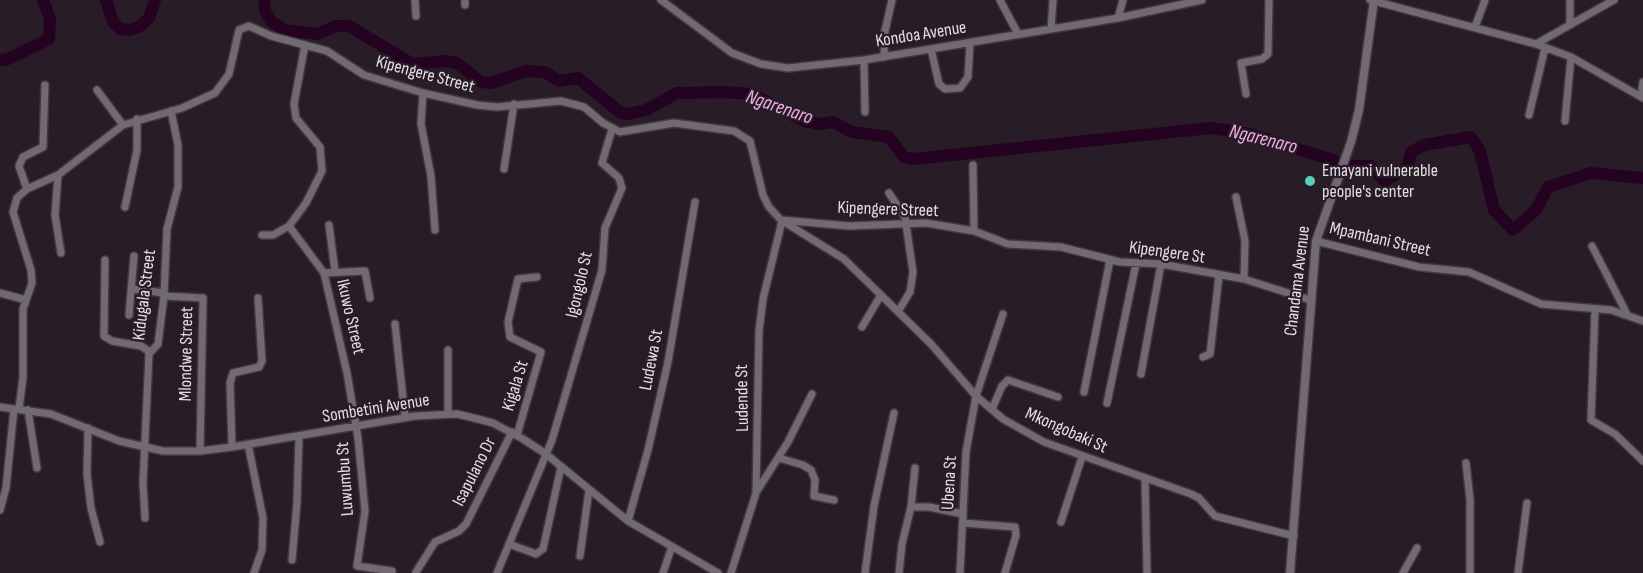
<!DOCTYPE html>
<html>
<head>
<meta charset="utf-8">
<style>
	body { margin:0 }
	canvas { display:block; background:#281c26 }
</style>
</head>
<body>
<canvas width="1643" height="573"></canvas>
<script>
const ctx = document.querySelector('canvas').getContext('2d');
ctx.lineJoin = 'round';
const shape = rows => new Path2D(rows.map(r => 'M' + r).join(''));
function stroke(path, color, width, dash) { ctx.strokeStyle = color; ctx.lineWidth = width; ctx.lineCap = dash ? 'butt' : 'round'; ctx.setLineDash(dash || []); ctx.stroke(path); }
function write(font, color, halo, rows, align = 'center') {
  ctx.font = font + ' "Sofia Sans Condensed",sans-serif'; ctx.lineWidth = 4.5; ctx.setLineDash([]); ctx.textBaseline = 'middle'; ctx.strokeStyle = halo; ctx.fillStyle = color; for (const [text, x, y, turn = 0] of rows) {
    ctx.save(); ctx.translate(x, y); ctx.rotate((+turn || 0) * Math.PI / 180); ctx.textAlign = isNaN(turn) ? turn : align; if (halo) ctx.strokeText(text, 0, 0); ctx.fillText(text, 0, 0); ctx.restore();
  }
}
stroke(shape([
	[106,0,113,22,120,29,130,30,140,26,149,18,155,0],
	[264,0,265,11,271,21,284,30,317,34,336,26,349,26,412,64,445,61,457,63,481,82,491,83,526,71,545,72,559,81,578,78,621,113,628,114,646,110,677,93,724,92,752,94,804,121,819,124,833,122,852,132,889,137,904,157,913,159,1211,128,1250,134,1333,160],
	[0,60,8,59,49,39,50,19,43,0],
	[1353,166,1370,166,1385,181,1408,167,1411,152,1424,145,1471,137,1480,151,1494,210,1513,230,1536,210,1548,187,1591,173,1643,178]
]), '#240221', 12);
const minor = shape([
	[415,0,416,16],
	[465,0,465,5],
	[661,0,732,53,761,64,788,68,864,60,1118,18,1202,0],
	[1000,0,1018,34],
	[1370,0,1536,44,1571,57,1643,98],
	[1570,0,1570,25],
	[1118,18,1123,0],
	[1475,27,1485,0],
	[1051,29,1053,0],
	[1536,44,1614,0],
	[931,49,939,84,945,89,960,88,968,77,970,43],
	[884,57,885,31,892,0],
	[864,60,865,112],
	[97,90,123,125],
	[423,93,421,124,431,176,435,230],
	[1246,94,1241,63,1262,59,1268,54,1269,0],
	[1641,97,1643,82],
	[1529,115,1545,48],
	[1565,121,1571,57],
	[973,165,974,231],
	[504,169,514,104],
	[58,175,55,215,61,253],
	[27,189,19,166,23,157,43,147,45,85],
	[889,193,905,217,913,272,910,292,899,310],
	[1236,197,1245,241,1244,279],
	[125,207,137,150,137,119],
	[781,220,844,259,931,344,976,396,1003,419,1044,442,1191,494,1199,498,1215,516,1294,536],
	[329,225,335,271],
	[289,226,324,273,347,373,358,438,365,511,357,566,392,571],
	[262,235,273,235,289,226,306,203,322,171,320,147,296,118,294,104,305,45],
	[1316,241,1419,267,1469,272,1541,304,1611,310,1643,321],
	[1592,246,1627,314],
	[105,260,104,336,112,341,141,346,150,352],
	[324,273,365,271,370,298],
	[133,289,164,293],
	[0,293,26,300],
	[164,296,203,298,200,451],
	[1595,309,1591,420,1615,434,1643,461],
	[129,315,134,256],
	[395,324,405,417],
	[862,327,881,295],
	[1203,357,1210,354,1219,276],
	[1141,374,1161,264],
	[1084,392,1110,260],
	[1107,403,1136,264],
	[0,407,51,414,119,441,163,451,200,451,232,447,415,416,457,414,474,418,493,423,523,439,546,454,628,521,718,573],
	[19,409,23,377,23,309,32,283,31,270,13,212,17,198,27,189,58,175,123,125,182,108,215,93,229,74,239,30,249,26,271,36,327,51,364,75,423,93,477,105,497,107,561,101,584,107,603,123,620,132,674,123,734,131,750,141,763,195,769,207,781,220,849,226,926,223,974,231,1008,244,1061,247,1120,262,1161,264,1244,279,1310,300],
	[992,409,1002,386,1008,380,1058,397],
	[28,410,37,468],
	[448,414,448,350],
	[88,428,87,474,91,508,100,542],
	[517,435,541,352,510,337,508,322,518,279,537,277],
	[248,444,263,518,262,550,254,573],
	[232,447,230,383,233,373,259,367,262,361,258,298],
	[779,458,803,465,811,470,815,480,814,496,834,500],
	[1466,463,1470,500,1470,573],
	[1145,478,1147,573],
	[757,491,788,442,812,394],
	[911,507,915,468],
	[0,510,6,488,14,409],
	[145,518,143,483,149,354,158,344,164,296,167,229,178,187,178,145,171,111],
	[628,521,648,450,668,362,695,202],
	[1061,522,1082,457],
	[963,523,1015,527,1016,535,1005,573],
	[509,544,536,554,543,549,561,467],
	[580,556,589,490],
	[292,560,297,503,299,436],
	[416,572,435,542,459,531,466,524,512,432],
	[497,573,552,440,602,270,605,228,622,188,619,178,602,163,612,129],
	[663,573,672,546],
	[731,573,756,493,759,331,763,299,782,221],
	[865,573,874,506,894,413],
	[899,573,902,544,911,507,929,507,963,514],
	[960,573,966,452,976,396,1003,314],
	[1403,573,1417,548],
	[1518,573,1527,503]
]);
const tertiary = shape([
	[1290,573,1316,241,1351,142,1359,110,1374,0]
]);
stroke(minor, '#423741', 10);
stroke(tertiary, '#423741', 11);
stroke(minor, '#716a6f', 7);
stroke(tertiary, '#716a6f', 8);
for (const [x, y, r, color] of [
	[1310,181,6,"#5acebc"]
]) { const dot = new Path2D(); dot.arc(x, y, r, 0, 2 * Math.PI); ctx.fillStyle = color; ctx.fill(dot); stroke(dot, '#281c26', 2); }
write('18px', '#e5dde4', '#281c26', [
	["Kondoa Avenue",921,35,-9],
	["Kipengere Street",425,75,15],
	["Kipengere Street",888,210,2],
	["Mpambani Street",1380,240,13],
	["Kipengere St",1167,253,8],
	["Chandama Avenue",1298,281,-83],
	["Igongolo St",580,285,-77],
	["Kidugala Street",145,295,-83],
	["Ikuwo Street",350,317,77],
	["Mlondwe Street",187,354,-89],
	["Ludewa St",652,360,-79],
	["Kigala St",516,386,-73],
	["Ludende St",743,398,-91],
	["Sombetini Avenue",376,409,-9],
	["Mkongobaki St",1066,431,24],
	["Isapulano Dr",475,472,-63],
	["Luwumbu St",346,479,-94],
	["Ubena St",950,483,-87]
]);
write('18px', '#e5dde4', '#281c26', [
	["Emayani vulnerable",1322,171],
	["people's center",1322,192]
], 'left');
write('italic 20px', '#eface5', '#281c26', [
	["Ngarenaro",779,108,19],
	["Ngarenaro",1263,140,14]
]);
</script>
</body>
</html>
